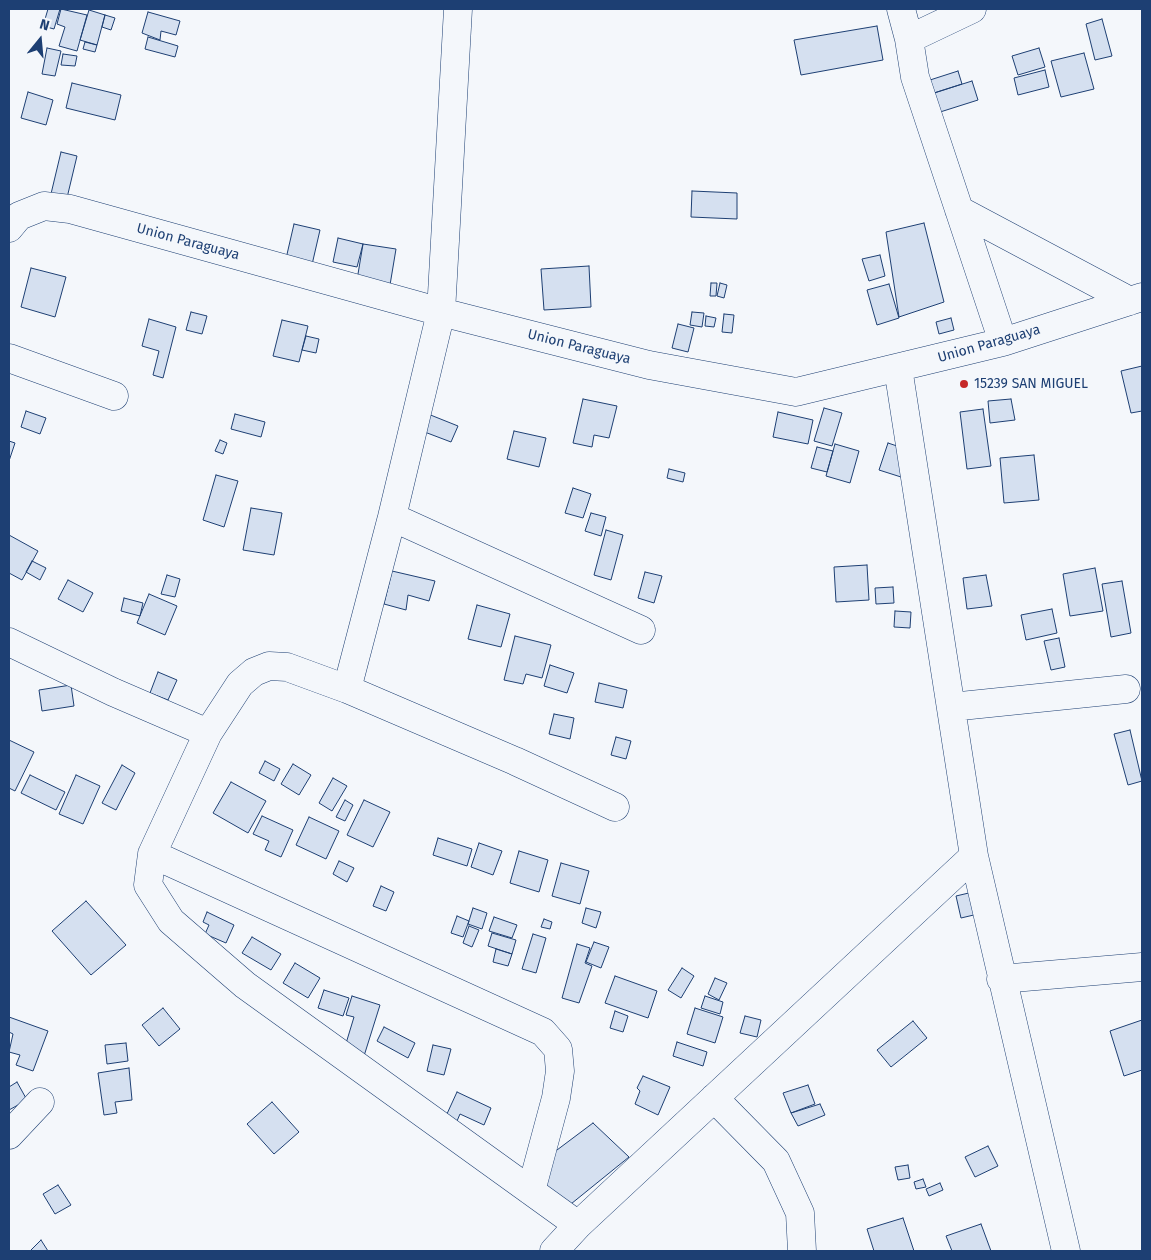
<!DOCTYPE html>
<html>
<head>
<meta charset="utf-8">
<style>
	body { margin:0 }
	#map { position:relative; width:1151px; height:1260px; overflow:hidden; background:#f4f7fb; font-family:"Fira Sans",sans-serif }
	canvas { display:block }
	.frame { position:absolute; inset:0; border:10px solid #1d3f73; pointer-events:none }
	.north { position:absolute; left:15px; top:15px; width:50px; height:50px; -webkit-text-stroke:4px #f4f7fb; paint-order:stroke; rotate:17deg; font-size:14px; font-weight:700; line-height:20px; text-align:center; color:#1d3f73 }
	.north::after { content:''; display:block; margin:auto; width:18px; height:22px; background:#1d3f73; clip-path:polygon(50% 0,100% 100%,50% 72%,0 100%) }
</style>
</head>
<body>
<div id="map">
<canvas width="1151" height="1260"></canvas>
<div class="frame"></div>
<div class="north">N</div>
</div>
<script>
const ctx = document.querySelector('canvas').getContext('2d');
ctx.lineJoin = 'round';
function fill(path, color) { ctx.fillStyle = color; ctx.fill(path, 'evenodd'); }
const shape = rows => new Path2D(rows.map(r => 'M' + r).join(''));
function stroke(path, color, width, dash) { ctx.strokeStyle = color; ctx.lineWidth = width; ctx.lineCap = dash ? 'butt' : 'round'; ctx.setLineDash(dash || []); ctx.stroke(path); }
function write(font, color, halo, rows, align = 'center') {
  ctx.font = font + ' "Fira Sans",sans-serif'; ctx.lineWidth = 4; ctx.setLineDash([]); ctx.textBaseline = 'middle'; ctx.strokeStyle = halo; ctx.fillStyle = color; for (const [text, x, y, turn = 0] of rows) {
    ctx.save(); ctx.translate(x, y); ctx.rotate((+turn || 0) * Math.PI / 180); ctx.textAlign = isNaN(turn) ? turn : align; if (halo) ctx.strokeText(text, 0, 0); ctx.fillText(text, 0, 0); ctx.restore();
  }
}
const building = shape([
	[48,9,60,9,54,29,43,26,48,9],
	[61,9,87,15,77,51,59,46,65,27,57,24,61,9],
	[89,10,105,15,97,45,80,40,89,10],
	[148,12,180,21,176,35,161,31,160,40,142,33,148,12],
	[105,15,115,18,111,30,102,27,105,15],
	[1102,19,1112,56,1095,60,1086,24,1102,19],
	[877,26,883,60,801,75,794,40,877,26],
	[148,37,178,46,175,57,145,49,148,37],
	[85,42,97,45,95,52,83,49,85,42],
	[47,48,61,51,55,76,42,74,47,48],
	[1039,48,1045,67,1018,75,1012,56,1039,48],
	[1084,53,1094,89,1061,97,1051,61,1084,53],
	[63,54,77,56,75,66,61,65,63,54],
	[1045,70,1049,87,1018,95,1014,78,1045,70],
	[958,71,962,84,934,93,930,80,958,71],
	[972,81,978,100,937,113,931,94,972,81],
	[72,83,121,95,115,120,66,108,72,83],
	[28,92,53,100,46,125,21,118,28,92],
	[61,152,77,156,66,202,50,198,61,152],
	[692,191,737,193,737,219,691,217,692,191],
	[924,223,944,302,899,317,886,232,924,223],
	[294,224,320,230,311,269,285,263,294,224],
	[338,238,363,244,357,267,333,262,338,238],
	[363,244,396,249,390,285,357,280,363,244],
	[880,255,885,276,869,281,862,259,880,255],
	[589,266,591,307,544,310,541,269,589,266],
	[31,268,66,277,55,317,21,307,31,268],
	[711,283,717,283,716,296,710,296,711,283],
	[720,283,727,285,724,298,717,296,720,283],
	[889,284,899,318,877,325,867,290,889,284],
	[191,312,207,316,202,334,186,330,191,312],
	[692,312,704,313,702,327,690,325,692,312],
	[724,314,734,315,732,333,722,332,724,314],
	[706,316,716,318,714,327,705,326,706,316],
	[951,318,954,330,939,334,936,322,951,318],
	[149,319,176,327,163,378,153,375,159,351,142,346,149,319],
	[282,320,308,326,299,362,273,356,282,320],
	[678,324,694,328,688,352,672,348,678,324],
	[306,336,319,339,316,353,302,350,306,336],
	[1142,366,1142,411,1131,413,1121,371,1142,366],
	[583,399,617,406,609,438,594,435,592,447,573,443,583,399],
	[1011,399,1015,420,990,423,988,401,1011,399],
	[824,408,842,413,832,446,814,441,824,408],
	[983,409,991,466,967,469,960,412,983,409],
	[26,411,46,418,40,434,21,427,26,411],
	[778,412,813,420,808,444,773,437,778,412],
	[235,414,265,422,261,437,231,429,235,414],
	[428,414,458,426,451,442,422,431,428,414],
	[514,431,546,438,539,467,507,459,514,431],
	[220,440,227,443,223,454,215,451,220,440],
	[9,441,15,443,9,461,9,441],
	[888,443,909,450,901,477,879,470,888,443],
	[835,444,859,451,850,483,826,476,835,444],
	[817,447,833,451,827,472,811,468,817,447],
	[1034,455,1039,500,1004,503,1000,458,1034,455],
	[669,469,685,473,683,482,667,478,669,469],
	[216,475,238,481,224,527,203,520,216,475],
	[573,488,591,494,583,518,565,513,573,488],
	[251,508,282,513,274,555,243,550,251,508],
	[591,513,606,517,601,536,585,531,591,513],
	[606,530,623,535,611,580,594,575,606,530],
	[9,535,38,551,22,580,9,573,9,535],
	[32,561,46,568,40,580,26,572,32,561],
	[867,565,869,600,836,602,834,567,867,565],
	[1095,568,1103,611,1070,616,1063,574,1095,568],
	[392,571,435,581,429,601,408,595,406,610,384,604,392,571],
	[645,572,662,576,654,603,638,598,645,572],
	[167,575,180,579,175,597,161,594,167,575],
	[986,575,992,606,967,609,963,578,986,575],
	[68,580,93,593,83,612,58,599,68,580],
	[1122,581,1131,633,1111,637,1102,584,1122,581],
	[893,587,894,603,876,604,875,588,893,587],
	[149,594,177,606,165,635,137,623,149,594],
	[124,598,143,603,140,616,121,611,124,598],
	[477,605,510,614,501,647,468,639,477,605],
	[1052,609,1057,633,1026,640,1021,615,1052,609],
	[895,611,911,612,910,628,894,627,895,611],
	[515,636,551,645,542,678,526,674,523,684,504,680,515,636],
	[1059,638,1065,667,1051,670,1044,641,1059,638],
	[550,665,574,673,567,693,544,686,550,665],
	[158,672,177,680,168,700,150,693,158,672],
	[599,683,627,690,623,708,595,702,599,683],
	[71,685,74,706,42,711,39,690,71,685],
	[554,714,574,718,570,739,549,734,554,714],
	[1130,730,1142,781,1128,785,1114,734,1130,730],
	[616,737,631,741,626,759,611,755,616,737],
	[9,740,34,752,15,791,9,788,9,740],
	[265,761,280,769,274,781,259,773,265,761],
	[293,764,311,775,299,795,281,784,293,764],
	[122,765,135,773,116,810,102,803,122,765],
	[30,775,65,792,56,810,21,793,30,775],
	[76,775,100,786,83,824,59,814,76,775],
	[333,778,347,786,332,811,319,803,333,778],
	[231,782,266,801,248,833,213,813,231,782],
	[345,800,353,805,345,821,336,817,345,800],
	[364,800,390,812,373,847,347,835,364,800],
	[262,816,293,830,281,857,265,850,269,841,253,834,262,816],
	[309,817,339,831,326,859,296,845,309,817],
	[438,838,472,849,467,866,433,855,438,838],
	[479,843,502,851,493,875,471,867,479,843],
	[519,851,548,860,539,892,510,883,519,851],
	[339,861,354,868,347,882,333,874,339,861],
	[561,863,589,871,580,904,552,896,561,863],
	[381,886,394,892,386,911,373,906,381,886],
	[973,892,978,914,961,918,956,896,973,892],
	[86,901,126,945,91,975,52,931,86,901],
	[473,908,487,913,482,929,468,924,473,908],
	[586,908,601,912,596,928,582,923,586,908],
	[207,912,234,925,226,943,205,934,209,925,203,922,207,912],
	[457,916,469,921,463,937,451,933,457,916],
	[494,917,517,925,512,938,489,931,494,917],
	[544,919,552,922,550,929,541,927,544,919],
	[469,926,479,930,472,947,463,943,469,926],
	[492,933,516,940,512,954,488,946,492,933],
	[533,934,546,938,536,973,522,969,533,934],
	[252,937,281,954,271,970,242,953,252,937],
	[594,942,609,947,601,968,586,962,594,942],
	[577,944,590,948,585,963,592,966,579,1003,562,998,577,944],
	[496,949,512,954,508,966,493,962,496,949],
	[295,963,320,978,308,998,283,983,295,963],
	[682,968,694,976,681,998,668,990,682,968],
	[615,976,657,991,648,1018,605,1003,615,976],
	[715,978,727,983,719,1000,708,994,715,978],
	[324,990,349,998,343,1016,318,1008,324,990],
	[352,996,380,1005,364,1056,344,1050,354,1017,346,1015,352,996],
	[705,996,723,1002,720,1014,701,1008,705,996],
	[163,1008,180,1029,159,1046,142,1025,163,1008],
	[695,1008,723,1017,715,1043,687,1034,695,1008],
	[615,1011,628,1016,623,1032,610,1028,615,1011],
	[745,1016,761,1020,757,1037,740,1033,745,1016],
	[9,1017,48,1031,33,1071,16,1065,20,1055,9,1052,13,1034,9,1032,9,1017],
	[1142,1020,1142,1070,1124,1076,1110,1031,1142,1020],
	[913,1021,927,1038,891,1067,877,1050,913,1021],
	[384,1027,415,1043,408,1058,377,1041,384,1027],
	[677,1042,707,1052,703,1066,673,1056,677,1042],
	[126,1043,128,1061,107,1064,105,1045,126,1043],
	[433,1045,451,1049,444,1075,427,1071,433,1045],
	[129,1068,132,1100,115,1102,117,1113,104,1115,98,1073,129,1068],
	[643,1076,670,1087,658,1115,635,1104,640,1091,637,1088,643,1076],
	[17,1082,27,1100,9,1110,9,1087,17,1082],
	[808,1085,815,1104,791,1113,783,1093,808,1085],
	[457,1092,491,1108,484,1125,460,1114,457,1121,446,1116,457,1092],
	[272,1102,299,1132,274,1154,247,1124,272,1102],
	[820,1104,825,1115,798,1126,791,1113,820,1104],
	[593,1123,629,1157,566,1208,541,1184,553,1153,593,1123],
	[988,1146,998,1166,975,1177,965,1157,988,1146],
	[908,1165,910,1178,898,1180,895,1167,908,1165],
	[923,1179,926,1187,916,1189,914,1182,923,1179],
	[940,1183,943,1190,929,1196,926,1189,940,1183],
	[58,1185,71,1205,55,1214,43,1194,58,1185],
	[903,1218,914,1251,874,1251,867,1229,903,1218],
	[981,1224,991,1251,952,1251,946,1236,981,1224],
	[41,1240,48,1251,30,1251,41,1240]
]);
fill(building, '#d5e0f0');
stroke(building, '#1d3f73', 1);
const minor = shape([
	[901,9,909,39,915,77,1003,342],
	[909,39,972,9],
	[959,210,1130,301],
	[9,228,19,216,44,206,70,209,441,312,649,365,796,392,1003,342,1142,297],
	[9,358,114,396],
	[392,517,641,630],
	[9,642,113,692,208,733],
	[347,689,392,517,441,312,458,9],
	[951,707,1126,689],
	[152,854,148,885,171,921,245,985,578,1225],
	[974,856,1066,1251],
	[1001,979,1142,967],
	[714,1098,776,1161,800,1213,802,1251],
	[9,1135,40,1102],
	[531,1191,556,1098,560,1071,558,1049,543,1032,152,854,208,733,240,684,254,672,269,666,287,667,347,689,515,761,615,807],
	[554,1251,578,1225,974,856,898,368]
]);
stroke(minor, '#1d3f73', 29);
stroke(minor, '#f4f7fb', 28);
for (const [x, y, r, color] of [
	[964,384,5,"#c62828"]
]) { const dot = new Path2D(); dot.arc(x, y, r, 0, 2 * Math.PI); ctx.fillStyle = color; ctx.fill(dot); stroke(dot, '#f4f7fb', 2); }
write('14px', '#1d3f73', '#f4f7fb', [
	["Union Paraguaya",188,242,15],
	["Union Paraguaya",989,344,-16],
	["Union Paraguaya",579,347,14]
]);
write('14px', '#1d3f73', '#f4f7fb', [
	["15239 SAN MIGUEL",974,384]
], 'left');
</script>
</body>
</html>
